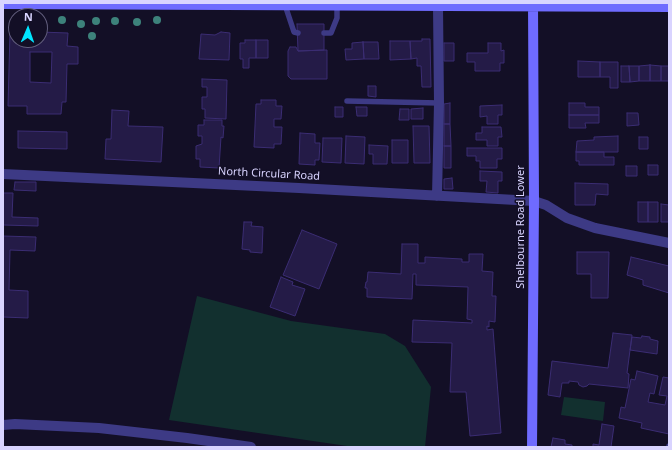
<!DOCTYPE html>
<html>
<head>
<meta charset="utf-8">
<style>
	body { margin:0 }
	#map { position:relative; width:672px; height:450px; overflow:hidden; background:#130f26; font-family:"Noto Sans",sans-serif }
	canvas { display:block }
	.frame { position:absolute; inset:0; border:4px solid #d9d4ff; pointer-events:none }
	.north { position:absolute; left:8px; top:8px; width:40px; height:40px; box-sizing:border-box; background:#130f26; border:1px solid #625e7d; border-radius:50%; rotate:2deg; font-size:11px; font-weight:700; line-height:16px; text-align:center; color:#d9d4ff }
	.north::after { content:''; display:block; margin:auto; width:14px; height:18px; background:#00e5ff; clip-path:polygon(50% 0,100% 100%,50% 72%,0 100%) }
</style>
</head>
<body>
<div id="map">
<canvas width="672" height="450"></canvas>
<div class="frame"></div>
<div class="north">N</div>
</div>
<script>
const ctx = document.querySelector('canvas').getContext('2d');
ctx.lineJoin = 'round';
function fill(path, color) { ctx.fillStyle = color; ctx.fill(path, 'evenodd'); }
const shape = rows => new Path2D(rows.map(r => 'M' + r).join(''));
function stroke(path, color, width, dash) { ctx.strokeStyle = color; ctx.lineWidth = width; ctx.lineCap = dash ? 'butt' : 'round'; ctx.setLineDash(dash || []); ctx.stroke(path); }
function write(font, color, halo, rows, align = 'center') {
  ctx.font = font + ' "Noto Sans",sans-serif'; ctx.lineWidth = 3; ctx.setLineDash([]); ctx.textBaseline = 'middle'; ctx.strokeStyle = halo; ctx.fillStyle = color; for (const [text, x, y, turn = 0] of rows) {
    ctx.save(); ctx.translate(x, y); ctx.rotate((+turn || 0) * Math.PI / 180); ctx.textAlign = isNaN(turn) ? turn : align; if (halo) ctx.strokeText(text, 0, 0); ctx.fillText(text, 0, 0); ctx.restore();
  }
}
fill(shape([
	[197,296,291,321,385,334,405,346,431,387,425,447,354,447,169,420],
	[564,397,605,402,603,421,561,415]
]), '#12302f');
const building = shape([
	[297,24,324,24,324,50,298,51,297,24],
	[10,32,16,32,16,40,40,40,40,32,68,33,67,46,78,47,78,64,67,64,66,102,62,102,61,114,27,114,27,106,8,106,10,32],
	[30,52,52,52,51,83,30,82,30,52],
	[221,32,230,33,229,60,199,59,201,34,215,35,221,32],
	[422,39,430,39,431,87,422,87,421,66,417,66,417,58,411,59,410,41,422,41,422,39],
	[245,40,256,40,256,58,249,58,249,68,243,68,243,59,240,59,240,43,245,43,245,40],
	[256,40,268,40,268,58,256,58,256,40],
	[390,41,410,41,411,59,390,60,390,41],
	[363,42,364,59,346,60,345,49,352,49,352,43,363,42],
	[363,42,378,42,379,59,364,59,363,42],
	[444,43,454,43,454,61,444,61,444,43],
	[488,43,501,43,501,51,504,50,504,63,500,63,500,71,475,71,475,62,467,62,467,53,488,53,488,43],
	[290,47,296,47,298,51,327,50,327,79,291,79,288,76,288,51,290,47],
	[578,61,600,62,600,77,578,77,578,61],
	[600,62,618,62,618,88,610,88,610,77,600,77,600,62],
	[650,65,650,81,639,81,639,66,650,65],
	[650,65,661,66,661,81,650,81,650,65],
	[621,66,629,66,630,82,621,82,621,66],
	[629,66,639,66,639,81,630,82,629,66],
	[661,66,669,66,669,81,661,81,661,66],
	[202,79,227,80,226,119,205,118,205,109,202,109,202,97,207,97,207,87,202,87,202,79],
	[368,86,376,86,376,97,368,96,368,86],
	[261,100,276,100,276,106,282,106,281,119,274,119,274,127,282,127,281,144,274,144,274,148,254,147,256,104,261,104,261,100],
	[450,103,450,124,444,124,444,104,450,103],
	[569,103,585,103,585,107,599,107,599,115,569,115,569,103],
	[502,105,502,115,498,115,498,124,487,124,487,116,480,117,480,106,502,105],
	[335,107,343,107,343,117,335,117,335,107],
	[356,107,367,107,367,116,357,116,356,107],
	[423,108,423,119,411,119,411,109,423,108],
	[400,109,409,109,409,120,399,120,400,109],
	[112,110,129,111,128,126,163,127,161,162,105,159,106,139,111,139,112,110],
	[627,113,638,113,639,125,627,126,627,113],
	[569,115,599,115,599,123,585,123,586,128,569,128,569,115],
	[204,120,222,120,222,126,224,126,223,138,221,137,219,168,200,167,200,159,196,159,196,146,202,144,202,136,198,136,198,125,204,125,204,120],
	[444,124,450,124,451,146,444,146,444,124],
	[413,126,429,126,430,163,414,163,413,126],
	[482,127,501,127,502,137,498,137,498,146,487,146,487,140,476,140,476,133,482,133,482,127],
	[18,131,67,132,67,149,18,148,18,131],
	[300,133,315,134,315,143,320,143,319,160,315,160,315,165,299,164,300,133],
	[346,136,365,137,364,164,345,163,346,136],
	[618,136,618,152,576,152,577,141,594,140,594,137,618,136],
	[639,137,648,137,648,149,639,149,639,137],
	[323,138,342,138,341,163,322,162,323,138],
	[392,140,408,140,408,163,392,163,392,140],
	[369,145,388,146,387,164,373,164,373,154,369,154,369,145],
	[444,146,451,146,451,168,444,168,444,146],
	[467,148,502,148,502,159,497,159,497,168,480,168,480,161,476,161,476,156,467,156,467,148],
	[576,152,604,152,604,157,614,157,614,165,579,165,579,161,576,161,576,152],
	[648,165,658,165,658,175,648,175,648,165],
	[626,166,637,166,637,176,626,176,626,166],
	[480,171,502,172,502,181,498,181,498,193,486,192,487,181,480,181,480,171],
	[452,178,453,189,444,189,444,179,452,178],
	[15,182,36,182,36,191,14,190,15,182],
	[575,183,608,184,608,195,596,194,595,205,575,205,575,183],
	[3,193,13,193,12,217,38,218,38,226,3,225,3,193],
	[638,202,648,202,648,222,638,222,638,202],
	[648,202,658,202,658,222,648,222,648,202],
	[661,204,669,205,669,222,661,222,661,204],
	[244,222,252,222,251,226,263,227,262,253,250,252,250,250,242,249,244,222],
	[302,230,337,244,319,289,283,275,302,230],
	[3,236,36,237,35,251,10,250,9,290,28,291,28,318,3,317,3,236],
	[402,244,418,244,418,263,425,263,425,257,462,259,462,262,469,262,469,254,483,254,482,271,493,272,492,296,496,296,495,322,489,321,489,327,487,326,487,330,493,329,501,433,470,436,466,392,450,392,452,343,412,342,413,320,472,323,472,320,467,319,468,287,416,285,416,274,413,274,412,299,367,297,367,288,365,288,366,282,367,282,368,272,401,274,402,244],
	[577,252,609,252,608,298,591,298,591,274,577,274,577,252],
	[631,257,669,266,669,293,643,285,643,280,627,275,631,257],
	[281,277,293,282,292,285,305,289,295,316,270,307,281,277],
	[613,333,632,335,627,373,629,374,628,388,589,384,587,386,583,387,579,385,578,382,569,381,569,383,562,383,560,397,548,395,552,361,608,368,613,333],
	[642,336,650,337,650,339,658,341,657,354,630,350,632,337,641,338,642,336],
	[637,371,658,376,654,394,650,393,648,402,665,405,667,396,659,395,663,377,669,378,669,434,641,428,642,423,619,418,621,407,625,408,631,379,635,380,637,371],
	[602,424,614,426,611,447,593,447,593,444,599,445,602,424],
	[553,438,565,440,565,444,572,445,572,447,551,447,553,438]
]);
fill(building, '#241b47');
stroke(building, '#3b2d73', 1);
stroke(shape([
	[285,5,294,32,298,33],
	[324,33,331,33,337,18,337,6],
	[347,101,439,103],
	[669,447,669,446]
]), '#3d3a85', 5.5);
stroke(shape([
	[3,174,299,188,534,201,546,205,567,218,595,228,669,243],
	[437,196,439,103,438,6],
	[3,425,15,424,99,428,187,438,251,447]
]), '#3d3a85', 10);
stroke(shape([
	[3,4,669,7],
	[532,447,534,201,533,3]
]), '#6f6bff', 10);
ctx.fillStyle = '#3d827b';
for (const [x, y] of [
	[62,20],
	[157,20],
	[96,21],
	[115,21],
	[137,22],
	[81,24],
	[92,36]
]) { ctx.beginPath(); ctx.arc(x, y, 4, 0, 2 * Math.PI); ctx.fill(); }
write('11px', '#d9d4ff', '#130f26', [
	["North Circular Road",269,174,3],
	["Shelbourne Road Lower",521,227,-90]
]);
</script>
</body>
</html>
